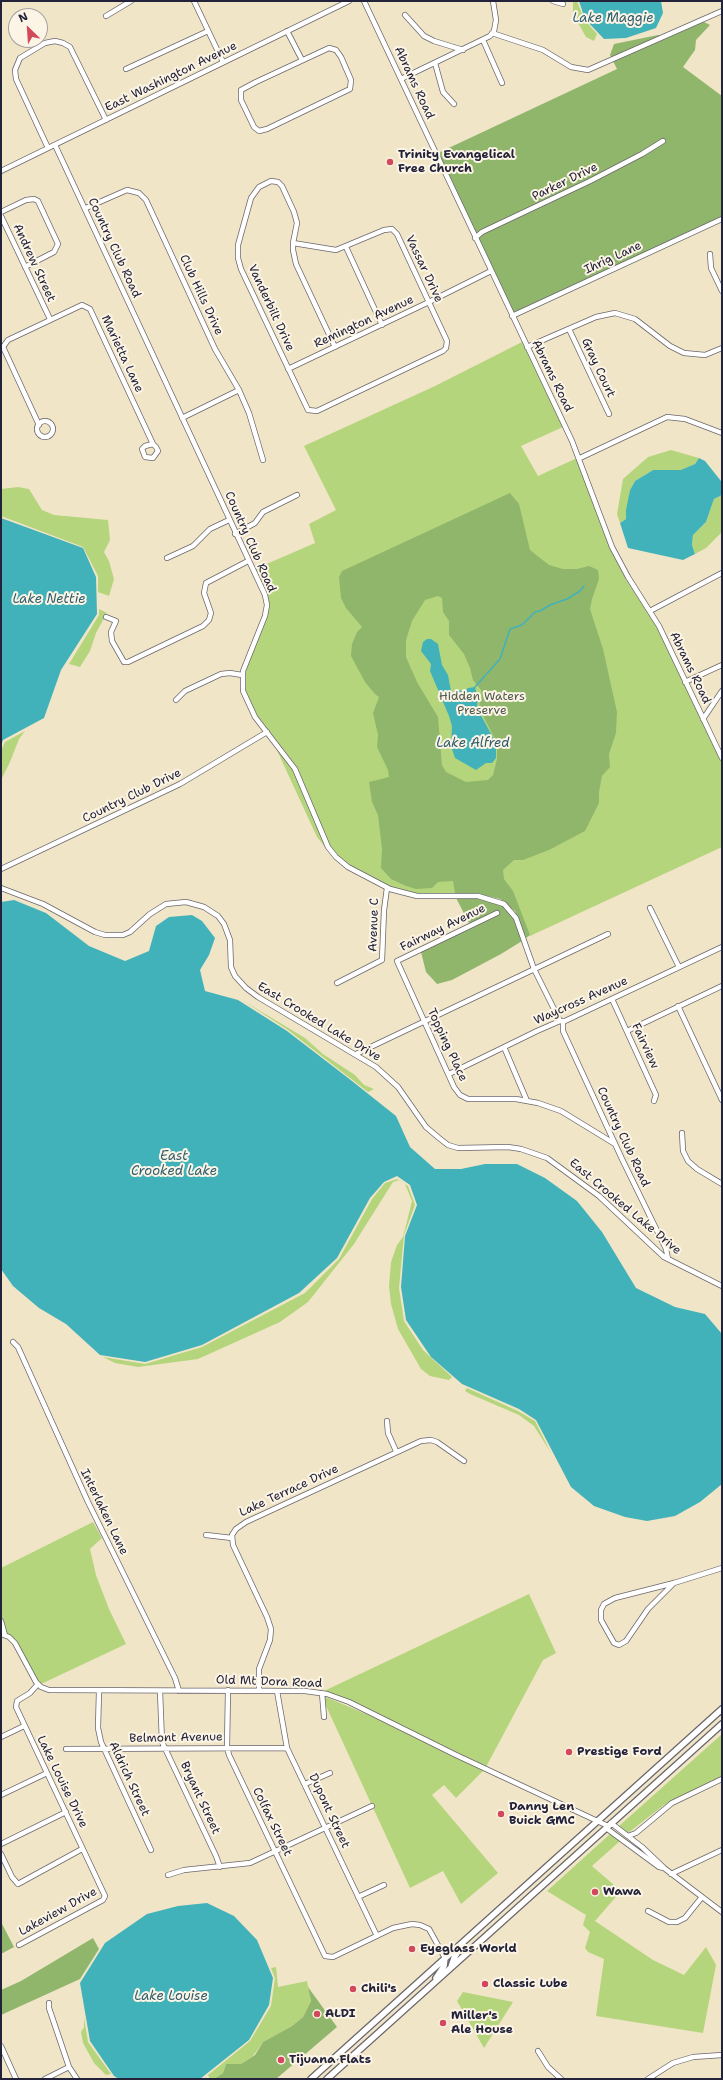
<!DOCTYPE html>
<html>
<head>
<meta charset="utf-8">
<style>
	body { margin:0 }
	#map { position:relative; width:723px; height:2080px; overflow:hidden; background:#f1e5c8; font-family:"Shantell Sans",sans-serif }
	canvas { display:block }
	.frame { position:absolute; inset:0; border:2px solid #22223b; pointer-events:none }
	.north { position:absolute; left:8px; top:8px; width:40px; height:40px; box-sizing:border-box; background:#fcf5e5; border:1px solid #a5a1a1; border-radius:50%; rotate:335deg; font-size:11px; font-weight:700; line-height:16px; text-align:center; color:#22223b }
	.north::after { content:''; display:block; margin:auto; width:14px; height:18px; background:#d1495b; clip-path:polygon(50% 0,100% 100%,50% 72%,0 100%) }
</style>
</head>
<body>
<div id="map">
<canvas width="723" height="2080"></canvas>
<div class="frame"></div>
<div class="north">N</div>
</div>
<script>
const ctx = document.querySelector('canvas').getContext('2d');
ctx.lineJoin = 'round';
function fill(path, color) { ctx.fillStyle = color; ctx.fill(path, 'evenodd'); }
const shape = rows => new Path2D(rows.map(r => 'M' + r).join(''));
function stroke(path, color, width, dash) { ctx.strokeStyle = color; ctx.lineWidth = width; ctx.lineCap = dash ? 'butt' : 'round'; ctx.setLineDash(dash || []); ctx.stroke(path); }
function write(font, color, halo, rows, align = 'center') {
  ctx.font = font + ' "Shantell Sans",sans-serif'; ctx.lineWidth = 4; ctx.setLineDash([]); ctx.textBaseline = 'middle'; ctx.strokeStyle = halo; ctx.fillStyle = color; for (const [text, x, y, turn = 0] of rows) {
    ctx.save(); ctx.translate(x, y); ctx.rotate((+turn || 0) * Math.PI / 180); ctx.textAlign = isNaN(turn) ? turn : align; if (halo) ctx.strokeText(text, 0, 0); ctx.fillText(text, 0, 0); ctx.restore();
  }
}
fill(shape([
	[573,1,577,1,584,19,597,34,594,41,586,37,573,14],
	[522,342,563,427,521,446,538,476,577,458,610,548,626,579,657,627,722,763,722,847,530,936,507,887,455,889,455,893,417,894,390,887,361,873,337,855,330,846,297,767,257,715,248,699,245,691,245,671,268,611,269,605,255,569,315,543,309,524,336,510,304,446,435,386],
	[671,450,699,458,695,464,681,471,653,470,635,481,630,490,626,519,620,523,617,514,623,479,648,457],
	[18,487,29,489,42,510,54,515,108,520,110,540,104,552,109,561,114,579,109,596,98,592,98,576,83,547,1,516,1,489],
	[722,495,722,532,706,548,695,554,692,545,693,535,706,522,714,499],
	[99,609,107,613,96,633,90,651,80,667,69,664,99,615],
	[25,731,19,739,10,762,1,780,1,751,5,742],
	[275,746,293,770,326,848,317,837],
	[242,1000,305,1038,323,1054,355,1075,364,1085,374,1089,368,1092,288,1030],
	[397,1179,408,1186,415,1205,404,1235,399,1288,404,1321,423,1350,452,1377,449,1380,430,1376,421,1369,398,1329,391,1304,389,1286,391,1262,397,1245,403,1237,412,1201,405,1184,399,1180,393,1182,354,1244,308,1302,280,1322,198,1359,138,1367,115,1363,103,1357,145,1364,202,1347,305,1293,339,1259,372,1199,385,1183],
	[467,1388,518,1411,535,1421,551,1453,534,1426,519,1415,470,1394,465,1391],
	[93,1522,102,1538,90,1549,96,1575,109,1609,126,1644,41,1684,35,1677,17,1641,6,1633,1,1624,1,1568],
	[529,1594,556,1653,543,1660,486,1767,350,1700,324,1691],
	[321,1695,371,1716,484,1770,456,1798,444,1785,432,1795,498,1873,461,1904,443,1871,410,1888],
	[722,1734,722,1776,664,1805,628,1833,619,1826],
	[610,1834,620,1841,592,1866,621,1891,595,1921,653,1960,684,1975,706,1947,716,1965,703,2033,596,2016,604,1959,588,1952,585,1948,590,1932,583,1925,586,1915,547,1891],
	[276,1967,278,1987,307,1981,311,2001,303,2017,292,2026,263,2042,253,2056,241,2064,226,2064,223,2073,214,2079,210,2079,208,2075,250,2041,271,2006,275,1978,271,1968],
	[463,1992,513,2002,484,2048,457,2001],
	[84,2017,88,2042,111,2074,106,2075,94,2063,83,2043,81,2032,84,2027]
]), '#b5d57d');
fill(shape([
	[698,19,710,25,696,40,695,50,683,67,722,96,722,222,701,226,515,316,438,153,617,69,610,55,614,44,658,35,669,35],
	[510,493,519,504,530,550,549,565,563,569,577,569,589,566,598,570,599,579,592,599,590,609,603,649,617,712,616,733,609,754,610,767,602,776,599,792,599,803,585,831,549,850,523,860,514,860,503,870,504,879,513,891,530,935,526,938,515,911,500,899,478,894,455,893,453,881,438,882,432,888,416,889,406,886,391,879,381,868,382,849,378,815,372,802,369,782,389,777,388,770,377,747,378,735,373,713,379,697,375,694,365,682,351,656,352,644,357,632,362,627,346,608,341,598,339,577,342,571],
	[438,596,442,598,443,612,449,621,449,635,464,654,470,668,473,680,481,690,482,697,480,699,479,708,497,743,497,759,493,775,488,780,466,782,446,772,442,765,438,717,417,682,406,657,406,640,412,621,425,600],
	[456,898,478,898,503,906,514,919,522,941,501,954,452,980,437,984,426,972,421,952,461,931,469,923],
	[1,1922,14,1947,1,1954],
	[93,1938,99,1949,80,1979,1,2015,1,1990,21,1981],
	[308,1987,337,2027,276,2079,214,2079,223,2073,226,2064,241,2064,255,2055,263,2042,292,2026,303,2017,311,2001]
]), '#90b66c');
fill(shape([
	[579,1,661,1,663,13,656,28,626,38,604,39,585,19],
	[699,458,705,461,721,481,722,495,714,499,706,522,693,535,692,545,695,554,683,560,628,548,620,523,626,519,626,510,630,490,635,481,653,470,681,470,695,464],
	[1,518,83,548,96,577,97,614,61,670,44,718,3,740,1,746],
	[427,639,431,639,438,644,442,665,448,675,451,691,459,697,459,690,464,692,468,688,475,687,478,699,477,708,496,743,496,758,492,763,486,763,476,770,455,758,451,746,452,726,449,716,430,671,431,664,421,651,423,642],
	[14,900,46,913,89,946,125,961,149,951,156,926,169,917,192,915,202,921,215,938,209,955,200,970,205,991,238,1000,287,1031,352,1081,396,1116,410,1147,435,1169,461,1169,485,1164,517,1164,545,1178,577,1201,602,1232,636,1288,675,1307,705,1314,722,1334,722,1484,700,1502,675,1516,647,1521,625,1517,594,1506,571,1487,536,1420,519,1409,462,1384,431,1357,406,1320,401,1287,405,1236,417,1205,410,1185,397,1176,384,1182,370,1198,337,1258,299,1293,202,1345,145,1362,100,1355,66,1324,39,1308,13,1286,1,1269,1,902],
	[207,1903,234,1916,257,1940,273,1978,269,2005,249,2040,200,2079,119,2079,114,2076,90,2041,80,1983,105,1943,147,1914,178,1906]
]), '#42b2ba');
stroke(shape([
	[475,687,500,659,510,629,522,625,535,612,540,611,550,605,567,599,580,591,584,586]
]), '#42b2ba', 1.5);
const minor = shape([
	[194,1,223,62],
	[364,1,572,441,612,547,628,577,659,626,722,758],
	[553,1,563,4],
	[405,15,424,36,434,41,463,50],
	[106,16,131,1],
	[287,31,302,60],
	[492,33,543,50,571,67,588,70,722,11],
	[483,40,502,83],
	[329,48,336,50,341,57,351,80,350,89,267,129,259,131,254,127,241,100,241,90,256,82,329,48],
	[435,63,443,92,454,104],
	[126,69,208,31],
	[401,79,490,36,494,31,496,20,493,1],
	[55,145,265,595,267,605,265,616,243,671,243,691,255,717,295,769,328,847,336,857,348,867,390,889,417,896,478,896,504,904,516,918,534,969,560,1021],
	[48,148,16,79,15,70,20,58,45,43,55,41,63,43,70,47,106,120],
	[1,171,349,1],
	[86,208,127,190,139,193,146,200,215,349,239,390,249,413,263,460],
	[1,212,26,200,34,199,38,201,58,244,54,252,25,267],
	[1,216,50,319],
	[475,238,482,232,590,181,642,154,663,141],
	[293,243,336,250,384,230,392,229,397,234,447,341,446,348,443,351,317,411,308,410,241,269,238,258,238,245,251,198,259,187,271,181,278,182,282,186,294,212,297,223,293,243,293,250,296,264,335,347],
	[346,247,382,325],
	[710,254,711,268,722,291],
	[512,316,722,219],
	[569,329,609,414],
	[527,347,596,317,615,313,635,319,670,346,684,353,705,355,722,348],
	[288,369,429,302,491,271],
	[182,418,239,390],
	'37 429a8 8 0 1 1 16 0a8 8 0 1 1-16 0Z',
	[39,425,3,347,8,340,82,305,90,309,153,444,156,447,158,451,153,458,145,457,142,449,145,446,153,444],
	[580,458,667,417,685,419,722,433],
	[235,534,255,523,263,512,297,495],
	[167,558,193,546,210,529,229,520],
	[650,611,722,573],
	[106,617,116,621,111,632,112,641,124,662,128,662,203,626,209,620,211,613,204,593,206,583,248,561],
	[685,682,722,665],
	[176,700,185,691,221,674,230,673,242,675],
	[703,719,722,691],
	[1,869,180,784,267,732],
	[1,888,43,904,95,932,105,935,123,935,130,932,150,914,166,904,186,902,204,907,218,916,224,924,230,940,231,967,235,976,246,988,258,997,376,1067,398,1087,426,1127,439,1138,448,1145,458,1148,508,1147,521,1149,547,1158,599,1196,664,1257,722,1286],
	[650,908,679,967],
	[497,913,397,961,454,1087,460,1095,468,1099,516,1099,538,1103,561,1111,615,1144],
	[337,983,382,960,384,910,387,888],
	[612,999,656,1095,654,1101],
	[678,1006,722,1100],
	[563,1022,563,1031,622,1159,666,1249,668,1259],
	[627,1031,722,986],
	[504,1047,527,1101],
	[356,1054,608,934],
	[449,1074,537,1031,560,1021,565,1021,722,947],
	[682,1133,683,1151,688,1161,697,1169,722,1184],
	[13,1342,18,1347,88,1502,175,1678,179,1691],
	[387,1421,388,1433,396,1451],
	[206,1535,232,1538],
	[674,1583,648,1609,626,1641,619,1645,614,1643,601,1620,601,1610,604,1604,615,1598,674,1583],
	[674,1583,722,1568],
	[1,1621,5,1635],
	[1,1634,9,1637,15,1643,36,1682,41,1687,49,1690,305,1691,327,1694,349,1702,456,1755,608,1826],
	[228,1690,227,1747,229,1755,325,1956,333,1957,393,1928,412,1924,420,1925,429,1929,445,1958],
	[99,1691,98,1728,101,1742,151,1850],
	[160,1691,162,1742,216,1856,220,1867],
	[259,1691,259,1669,270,1640,271,1629,267,1617,233,1545,232,1535,236,1529,246,1522,421,1441,431,1440,437,1442,464,1461],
	[277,1691,287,1748,377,1936],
	[322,1693,324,1717],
	[1,1737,24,1726],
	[66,1749,287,1748],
	[305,1784,330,1773],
	[1,1795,47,1773],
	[611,1823,642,1847,664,1868,722,1912],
	[606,1828,659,1867,664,1868],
	[628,1836,636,1833,672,1803,722,1779],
	[1,1844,66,1812],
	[1,1854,12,1877,18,1884,82,1849],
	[671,1874,722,1850],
	[168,1875,184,1870,250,1863,372,1806],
	[358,1897,384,1885],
	[648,1911,669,1922,677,1922,685,1918,702,1897],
	[19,1945,103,1900,105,1896,16,1707,17,1701,30,1693,38,1684],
	[49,2003,49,2008,69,2067,77,2079],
	[1,2046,16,2079],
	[538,2051,548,2067,561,2079],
	[45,2079,69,2067],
	[648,2079,673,2063,693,2057,722,2055]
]);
const major = shape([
	[451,1967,454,1958,462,1945],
	[436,1978,444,1966,445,1958],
	[311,2079,722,1709],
	[327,2079,722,1724]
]);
stroke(minor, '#6a666c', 6);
stroke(major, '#6a666c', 8);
stroke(minor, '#fff', 4.5);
stroke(major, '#fff', 5.5);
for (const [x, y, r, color] of [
	[390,162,4,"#d1495b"],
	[569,1752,4,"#d1495b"],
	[501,1814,4,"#d1495b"],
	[595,1892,4,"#d1495b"],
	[412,1949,4,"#d1495b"],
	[485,1984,4,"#d1495b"],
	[353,1989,4,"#d1495b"],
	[317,2014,4,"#d1495b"],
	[443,2023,4,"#d1495b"],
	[281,2060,4,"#d1495b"]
]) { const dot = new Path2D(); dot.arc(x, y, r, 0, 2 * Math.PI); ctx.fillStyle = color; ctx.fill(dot); stroke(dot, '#fcf5e5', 1.5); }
write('12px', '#22223b', '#fcf5e5', [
	["East Washington Avenue",171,77,-26],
	["Abrams Road",414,83,65],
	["Parker Drive",565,182,-26],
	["Country Club Road",114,248,65],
	["Ihrig Lane",613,258,-25],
	["Andrew Street",34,263,65],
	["Vassar Drive",424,269,65],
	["Club Hills Drive",201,295,65],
	["Vanderbilt Drive",271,308,65],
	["Remington Avenue",364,322,-25],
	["Marietta Lane",122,354,65],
	["Gray Court",598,368,65],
	["Abrams Road",552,376,64],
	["Country Club Road",250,542,66],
	["Abrams Road",690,668,64],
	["Country Club Drive",132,796,-26],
	["Avenue C",374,925,-88],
	["Fairway Avenue",443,928,-26],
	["Waycross Avenue",581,1001,-24],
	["East Crooked Lake Drive",319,1022,31],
	["Topping Place",447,1045,65],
	["Fairview",645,1046,65],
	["Country Club Road",623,1137,65],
	["East Crooked Lake Drive",625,1207,40],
	["Lake Terrace Drive",289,1491,-25],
	["Interlaken Lane",104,1512,64],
	["Old Mt Dora Road",269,1682,2],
	["Belmont Avenue",176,1738,-1],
	["Aldrich Street",129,1779,65],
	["Lake Louise Drive",62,1782,64],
	["Bryant Street",200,1798,65],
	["Dupont Street",329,1811,65],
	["Colfax Street",272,1822,64],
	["Lakeview Drive",58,1912,-29]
]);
write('bold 12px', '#22223b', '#fcf5e5', [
	["Trinity Evangelical",398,155],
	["Free Church",398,169],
	["Prestige Ford",577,1752],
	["Danny Len",509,1807],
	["Buick GMC",509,1821],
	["Wawa",603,1892],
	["Eyeglass World",420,1949],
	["Classic Lube",493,1984],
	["Chili's",361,1989],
	["ALDI",325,2014],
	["Miller's",451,2016],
	["Ale House",451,2030],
	["Tijuana Flats",289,2060]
], 'left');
write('12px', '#4e584f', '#fcf5e5', [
	["Hidden Waters",482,697],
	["Preserve",482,711]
]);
write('italic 13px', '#2f5c6e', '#fcf5e5', [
	["Lake Maggie",613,19],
	["Lake Nettie",49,600],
	["Lake Alfred",473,744],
	["East",174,1157],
	["Crooked Lake",174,1172],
	["Lake Louise",171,1997]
]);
</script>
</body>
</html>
